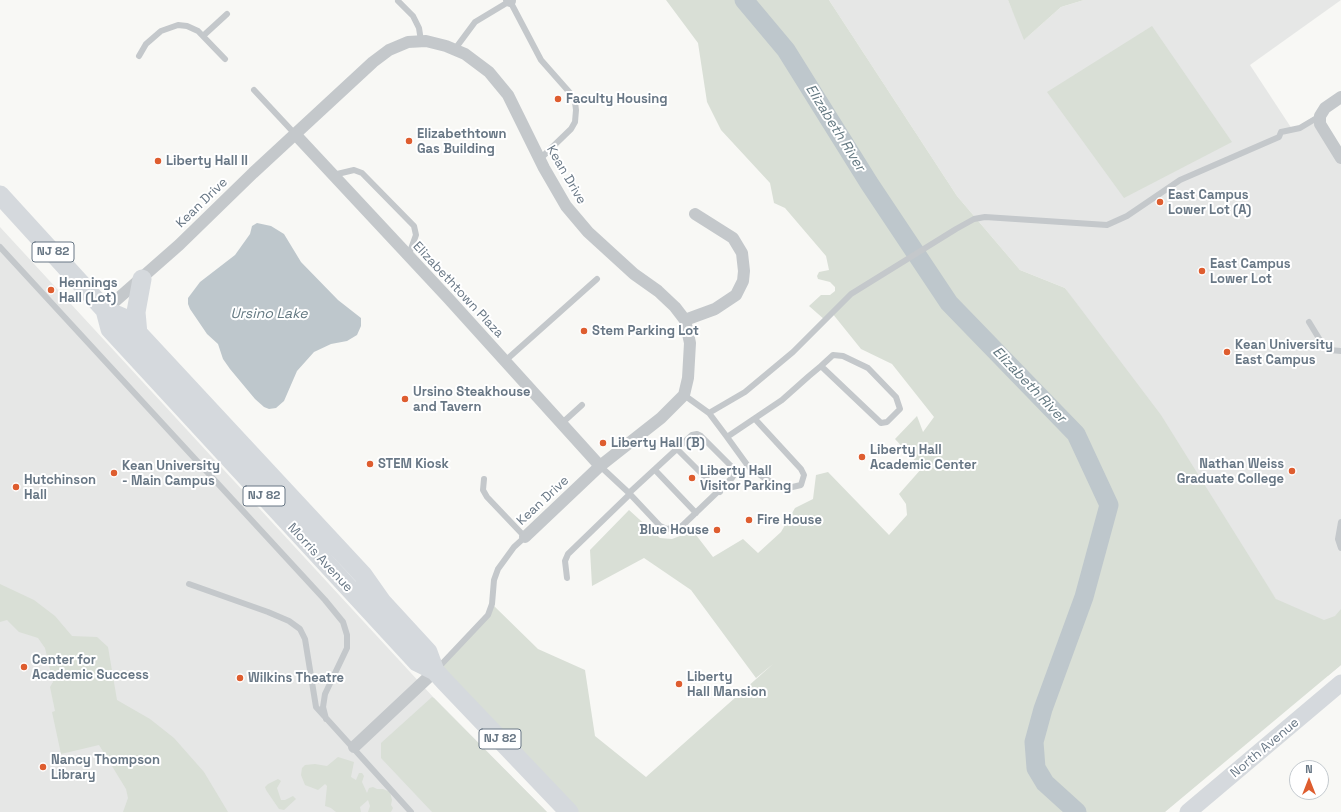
<!DOCTYPE html>
<html>
<head>
<meta charset="utf-8">
<style>
	body { margin:0 }
	#map { position:relative; width:1341px; height:812px; overflow:hidden; background:#f8f8f5; font-family:"Space Grotesk",sans-serif }
	canvas { display:block }
	.north { position:absolute; left:1289px; top:760px; width:40px; height:40px; box-sizing:border-box; background:#fff; border:1px solid #c3c9ce; border-radius:50%; rotate:0deg; font-size:11px; font-weight:700; line-height:16px; text-align:center; color:#687785 }
	.north::after { content:''; display:block; margin:auto; width:14px; height:18px; background:#de5d2f; clip-path:polygon(50% 0,100% 100%,50% 72%,0 100%) }
</style>
</head>
<body>
<div id="map">
<canvas width="1341" height="812"></canvas>
<div class="north">N</div>
</div>
<script>
const ctx = document.querySelector('canvas').getContext('2d');
ctx.lineJoin = 'round';
function fill(path, color) { ctx.fillStyle = color; ctx.fill(path, 'evenodd'); }
const shape = rows => new Path2D(rows.map(r => 'M' + r).join(''));
function stroke(path, color, width, dash) { ctx.strokeStyle = color; ctx.lineWidth = width; ctx.lineCap = dash ? 'butt' : 'round'; ctx.setLineDash(dash || []); ctx.stroke(path); }
function write(font, color, halo, rows, align = 'center') {
  ctx.font = font + ' "Space Grotesk",sans-serif'; ctx.lineWidth = 4; ctx.setLineDash([]); ctx.textBaseline = 'middle'; ctx.strokeStyle = halo; ctx.fillStyle = color; for (const [text, x, y, turn = 0] of rows) {
    ctx.save(); ctx.translate(x, y); ctx.rotate((+turn || 0) * Math.PI / 180); ctx.textAlign = isNaN(turn) ? turn : align; if (halo) ctx.strokeText(text, 0, 0); ctx.fillText(text, 0, 0); ctx.restore();
  }
}
fill(shape([
	[829,0,1008,0,1025,39,1061,7,1084,0,1341,0,1250,65,1292,129,1315,116,1341,159,1341,665,1328,676,1065,288,1020,270,957,196],
	[0,227,434,698,547,812,0,812]
]), '#e6e7e6');
fill(shape([
	[666,0,829,0,957,196,1020,270,1065,288,1161,415,1276,599,1324,620,1335,616,1341,609,1341,665,1165,812,569,812,435,671,488,615,492,604,538,649,585,670,595,736,646,777,773,664,756,678,691,590,644,558,592,586,590,550,629,510,660,538,672,539,693,531,713,557,743,539,758,553,781,532,795,508,813,499,816,475,828,472,889,535,907,515,906,504,899,494,922,468,895,439,917,416,923,432,934,417,892,364,861,349,832,313,825,320,809,306,821,295,830,295,835,291,835,287,830,282,818,279,817,276,819,272,829,270,826,256,785,208,774,203,770,183,721,130,707,102,698,43],
	[1008,0,1084,0,1061,7,1024,40],
	[1152,26,1232,142,1124,198,1047,92],
	[0,584,34,600,55,616,72,636,97,637,108,647,117,700,150,719,174,738,204,772,228,812,123,812,128,798,126,789,99,745,61,754,52,712,55,711,50,687,53,682,45,648,38,638,19,632,7,620,0,622],
	[432,697,434,698,547,812,432,812,381,758,381,743],
	[338,757,354,762,351,777,356,780,359,773,362,773,364,776,362,782,367,793,369,788,373,787,377,789,383,789,390,792,392,800,391,805,393,808,391,812,368,812,370,806,368,800,360,807,361,812,336,812,331,808,325,806,327,786,325,784,318,790,305,785,301,775,302,768,305,765,315,764,327,766],
	[278,779,281,781,277,788,281,800,285,800,293,796,296,799,284,810,279,809,266,790,265,787,268,784]
]), '#d9dfd6');
fill(shape([
	[257,223,271,226,284,234,301,262,338,300,361,318,361,326,357,335,347,341,331,344,314,352,297,371,284,401,276,408,269,409,264,407,255,399,230,369,223,359,218,344,207,334,190,309,188,304,188,298,200,282,235,255,250,234,252,226]
]), '#bec7cc');
stroke(shape([
	[744,0,786,50,869,183,949,303,1076,434,1109,505,1084,597,1043,709,1034,742,1036,768,1045,783,1077,812]
]), '#bec7cc', 19);
stroke(shape([
	[398,1,413,16,419,28,421,41],
	[203,36,227,14],
	[455,49,475,22,510,1,541,60,571,94,575,102,576,110,575,122,571,129,540,159],
	[139,56,146,44,161,31,178,25,187,26,198,31,225,59],
	[254,90,295,134],
	[333,175,354,170,362,173,414,226,416,235,408,257],
	[0,247,325,600,343,622,347,635,347,648,325,694,323,707,326,719],
	[1309,322,1323,345,1330,350,1341,351],
	[505,361,597,279],
	[684,395,709,413,727,437,782,400,809,376,821,366,833,355,843,356,868,368,896,397,900,409,887,422,881,423,821,366],
	[709,413,745,392,793,352,851,294,956,229,974,219,985,217,1107,225,1127,216,1180,180,1279,137,1281,132,1300,128,1320,116],
	[561,424,582,405],
	[727,437,748,466,763,477,779,487,788,488,801,485,804,475,801,469,755,419],
	[677,449,720,492],
	[600,466,629,493,660,526,667,529,682,526,732,478,735,473,734,469,701,436,697,434,692,435,629,493],
	[655,470,696,513],
	[1341,522,1338,539,1341,548],
	[567,578,565,561,568,554,630,494],
	[189,584,268,612,289,621,300,629,305,639,316,707,411,812],
	[437,669,488,615,492,604,494,580,498,569,514,547,525,537,487,497,483,490,484,479]
]), '#c4c8cb', 6);
stroke(shape([
	[509,0,510,1],
	[1341,97,1325,108,1320,116,1320,124,1341,158],
	[295,134,448,298,600,466],
	[105,310,179,245,253,173,373,62,389,50,408,42,426,41,446,46,465,54,489,72,508,95,544,168,566,206,588,232,634,274,658,291,675,307,685,320,690,343,688,378,684,395,661,418,600,466,525,537],
	[685,320,715,309,736,295,743,281,744,271,742,253,733,238,695,214],
	[354,747,435,671]
]), '#c4c8cb', 12);
stroke(shape([
	[1188,812,1341,683]
]), '#d5d9dd', 17);
stroke(shape([
	[0,195,105,310,124,318,363,575,382,602,428,652,435,671,446,683,569,812],
	[105,310,110,329,417,662,435,671],
	[138,334,136,312,142,279]
]), '#d5d9dd', 19);
for (const [x, y, r, color] of [
	[558,99,4,"#de5d2f"],
	[409,141,4,"#de5d2f"],
	[158,161,4,"#de5d2f"],
	[1160,202,4,"#de5d2f"],
	[1202,271,4,"#de5d2f"],
	[51,290,4,"#de5d2f"],
	[584,331,4,"#de5d2f"],
	[1227,352,4,"#de5d2f"],
	[405,399,4,"#de5d2f"],
	[603,443,4,"#de5d2f"],
	[862,457,4,"#de5d2f"],
	[370,464,4,"#de5d2f"],
	[1292,471,4,"#de5d2f"],
	[114,473,4,"#de5d2f"],
	[692,478,4,"#de5d2f"],
	[16,487,4,"#de5d2f"],
	[749,520,4,"#de5d2f"],
	[717,530,4,"#de5d2f"],
	[24,667,4,"#de5d2f"],
	[240,678,4,"#de5d2f"],
	[679,684,4,"#de5d2f"],
	[43,767,4,"#de5d2f"]
]) { const dot = new Path2D(); dot.arc(x, y, r, 0, 2 * Math.PI); ctx.fillStyle = color; ctx.fill(dot); stroke(dot, '#fff', 1.5); }
for (const [x, y, w] of [
	[53,252,42],
	[264,496,42],
	[500,739,42]
]) { const box = new Path2D(); box.roundRect(x - w / 2, y - 10, w, 20, 3); ctx.fillStyle = '#fff'; ctx.fill(box); stroke(box, '#687785', 1); }
write('bold 12px', '#687785', null, [
	["NJ 82",53,252],
	["NJ 82",264,496],
	["NJ 82",500,739]
]);
write('bold 13px', '#687785', '#fff', [
	["Faculty Housing",566,99],
	["Elizabethtown",417,134],
	["Gas Building",417,149],
	["Liberty Hall II",166,161],
	["East Campus",1168,195],
	["Lower Lot (A)",1168,210],
	["East Campus",1210,264],
	["Lower Lot",1210,279],
	["Hennings",59,283],
	["Hall (Lot)",59,298],
	["Stem Parking Lot",592,331],
	["Kean University",1235,345],
	["East Campus",1235,360],
	["Ursino Steakhouse",413,392],
	["and Tavern",413,407],
	["Liberty Hall (B)",611,443],
	["Liberty Hall",870,450],
	["Academic Center",870,465],
	["STEM Kiosk",378,464],
	["Nathan Weiss",1284,464,"right"],
	["Graduate College",1284,479,"right"],
	["Kean University",122,466],
	["- Main Campus",122,481],
	["Liberty Hall",700,471],
	["Visitor Parking",700,486],
	["Hutchinson",24,480],
	["Hall",24,495],
	["Fire House",757,520],
	["Blue House",709,530,"right"],
	["Center for",32,660],
	["Academic Success",32,675],
	["Liberty",687,677],
	["Hall Mansion",687,692],
	["Wilkins Theatre",248,678],
	["Nancy Thompson",51,760],
	["Library",51,775]
], 'left');
write('13px', '#687785', '#fff', [
	["Kean Drive",566,175,60],
	["Kean Drive",202,203,-44],
	["Elizabethtown Plaza",458,290,47],
	["Kean Drive",543,501,-43],
	["Morris Avenue",320,558,47],
	["North Avenue",1265,748,-40]
]);
write('italic 14px', '#637881', '#fff', [
	["Elizabeth River",835,128,58],
	["Ursino Lake",269,314],
	["Elizabeth River",1029,385,46]
]);
</script>
</body>
</html>
